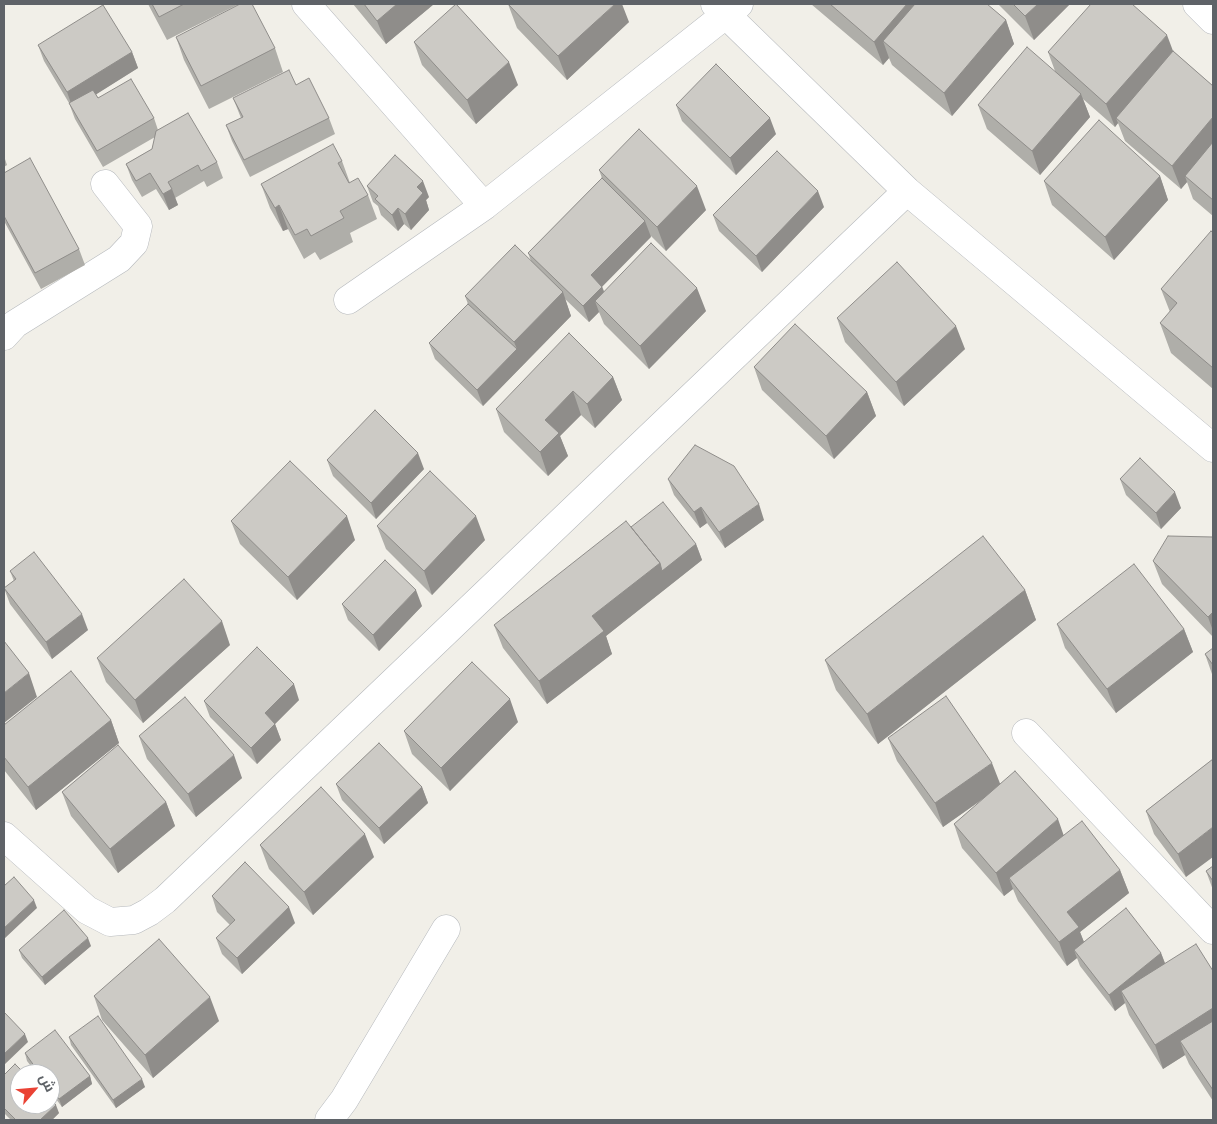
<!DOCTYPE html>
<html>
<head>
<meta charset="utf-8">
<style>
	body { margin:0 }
	#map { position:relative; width:1217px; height:1124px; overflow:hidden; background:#f1efe8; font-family:Inter,Cairo,sans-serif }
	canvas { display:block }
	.frame { position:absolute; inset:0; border:5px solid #5f6368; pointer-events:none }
	.north { position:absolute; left:10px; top:1064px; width:50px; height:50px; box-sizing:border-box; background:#fff; border:1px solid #bfc1c3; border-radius:50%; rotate:63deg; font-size:14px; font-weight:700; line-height:20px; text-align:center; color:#5f6368 }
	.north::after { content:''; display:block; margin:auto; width:18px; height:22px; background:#ea4335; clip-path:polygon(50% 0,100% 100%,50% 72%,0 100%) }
</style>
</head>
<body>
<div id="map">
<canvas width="1217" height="1124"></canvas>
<div class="frame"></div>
<div class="north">ش</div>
</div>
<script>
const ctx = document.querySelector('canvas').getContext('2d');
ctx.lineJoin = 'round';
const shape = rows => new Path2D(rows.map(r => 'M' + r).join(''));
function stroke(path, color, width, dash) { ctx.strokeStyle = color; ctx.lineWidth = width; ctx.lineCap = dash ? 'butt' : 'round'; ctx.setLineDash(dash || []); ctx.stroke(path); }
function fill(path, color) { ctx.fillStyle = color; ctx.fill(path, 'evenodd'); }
const minor = shape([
	[306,4,484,206],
	[715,4,907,191,1213,448],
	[1197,4,1213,20],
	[348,300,484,206,739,4],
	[4,336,15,324,119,259,134,243,138,226,105,184],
	[1026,733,1213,930],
	[4,836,87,910,110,922,134,920,149,912,165,900,907,191],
	[329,1120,344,1100,446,929]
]);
stroke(minor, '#b5b8bc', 29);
stroke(minor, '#fff', 28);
fill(shape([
	[148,4,239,4,167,40],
	[353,4,434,4,386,44],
	[508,4,629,22,567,80,517,28],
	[811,4,986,4,1006,20,1014,44,952,116,892,65,889,58,883,65],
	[998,4,1070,4,1034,40],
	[176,37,275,48,283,72,209,109,184,60],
	[414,42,518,85,476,124,422,65],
	[38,45,132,52,138,68,96,94,98,98,154,118,158,130,217,162,223,178,207,187,204,181,175,198,178,205,169,210,156,189,142,197,132,180,126,164,152,149,155,137,103,167,75,119,69,103,44,61],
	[1173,51,1213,86,1213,216,1193,199,1187,182,1181,189,1125,141,1118,123,1115,127,1083,99,1090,117,1040,175,987,129,978,105,1055,71,1048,52],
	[296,85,329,118,335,134,250,177,232,141,226,125,241,118,233,98],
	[676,105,776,134,736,175,682,121],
	[4,156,7,165,4,167],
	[342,161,350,183,368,195,377,219,350,233,353,242,320,260,315,252,304,259,288,229,283,231,270,208,261,184],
	[599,170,706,210,666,251,651,236,602,286,604,291,706,311,649,369,604,324,599,312,589,322,565,299,571,316,483,406,435,359,429,343,468,304,465,296,531,261,528,253,602,178],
	[4,173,79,249,85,265,41,289,4,221],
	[1160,176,1168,200,1114,260,1052,205,1044,181],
	[367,186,429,197,426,200,429,210,411,230,404,224,398,231,381,215,378,206,373,202],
	[824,207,762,272,719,231,713,215],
	[1213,233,1213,389,1171,353,1160,323,1170,312,1161,289],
	[837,318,965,349,904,406,845,342],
	[754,367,867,392,876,416,834,459,762,390],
	[613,377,622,400,595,428,581,415,560,436,568,456,548,476,504,432,496,409],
	[327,460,424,469,376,519,333,476],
	[668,479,764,520,725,548,707,523,700,528,674,495],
	[1120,479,1181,508,1161,529,1126,495],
	[231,521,355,540,297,600,240,544],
	[377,526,485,540,432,595,386,549],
	[631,527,696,544,702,560,606,636,612,654,547,704,503,648,494,625],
	[1213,537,1213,637,1162,584,1153,561],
	[10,571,88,630,52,659,10,604,4,588,14,581],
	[1025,590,1036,620,878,744,836,690,825,660],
	[342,604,422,606,379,651,348,620],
	[1057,624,1184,629,1193,652,1116,713,1065,648],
	[230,645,143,723,106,682,97,658],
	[1213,648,1213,677,1205,654],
	[299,700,275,724,281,740,257,764,210,717,204,701],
	[111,720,119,743,36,810,4,770,4,725],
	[518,722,450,791,412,754,404,731],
	[139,736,242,778,196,817,147,759],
	[888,738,1000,784,1064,836,1120,870,1129,893,1080,932,1084,942,1161,953,1165,963,1213,971,1213,1101,1189,1064,1185,1055,1163,1069,1129,1015,1125,1003,1115,1011,1080,966,1077,958,1067,966,1018,901,1013,889,1004,896,962,848,954,824,983,799,943,827,897,761],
	[1213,759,1186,877,1154,834,1146,811],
	[336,784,422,787,428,803,384,844,342,800],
	[62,792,166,802,175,826,118,873,71,816],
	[260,845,374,857,313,915,269,869],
	[1213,866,1213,890,1206,871],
	[212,896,295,923,242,974,222,954,216,938,230,925,217,912],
	[91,946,45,985,22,958,19,950],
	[94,996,219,1021,153,1078,102,1020],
	[69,1037,145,1087,116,1108,71,1045],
	[25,1053,90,1076,92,1084,62,1107,50,1091,50,1074,37,1074,27,1061],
	[4,1075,59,1113,52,1120,11,1120,4,1113]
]), '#afaea9');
fill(shape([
	[397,4,434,4,386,44,377,21],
	[615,4,622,4,629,22,567,80,558,56],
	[907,4,932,4,883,41,889,58,883,65,874,42],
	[1038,4,1070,4,1034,40,1025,16],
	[1006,20,1014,44,952,116,944,93],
	[1167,35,1176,59,1116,118,1118,123,1115,127,1106,104],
	[132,52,138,68,73,109,67,92],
	[509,62,518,85,476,124,467,100],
	[1081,94,1090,117,1040,175,1032,151],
	[1213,117,1213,151,1185,176,1187,182,1181,189,1172,166],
	[770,118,776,134,736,175,730,158],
	[1160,176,1168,200,1114,260,1105,237],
	[423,181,429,197,426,200,429,210,411,230,405,214,417,187],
	[697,186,706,210,666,251,657,227],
	[172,189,178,205,169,210,163,194],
	[818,191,824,207,762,272,756,256],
	[279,205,288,229,283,231,275,208],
	[398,208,404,224,398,231,392,215],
	[645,221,651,237,597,292,591,275],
	[602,287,608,303,595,301,599,312,589,322,583,306],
	[697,288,706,311,649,369,640,346],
	[563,292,571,316,483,406,477,390,517,349,514,342],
	[956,326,965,349,904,406,896,382],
	[613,377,622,400,595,428,587,404],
	[573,391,581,415,560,436,568,456,548,476,540,452,545,420],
	[867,392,876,416,834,459,826,436],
	[418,453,424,469,376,519,371,503],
	[1175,492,1181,508,1161,529,1156,513],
	[759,504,764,520,725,548,719,532],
	[701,507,707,523,700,528,694,512],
	[347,516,355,540,297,600,288,577],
	[476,516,485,540,432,595,424,571],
	[696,544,702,560,606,636,612,654,547,704,539,681,592,616,660,563],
	[416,590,422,606,379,651,373,635],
	[1025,590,1036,620,878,744,867,714],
	[1213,612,1213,631,1208,617],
	[82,614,88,630,52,659,46,642],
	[222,621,230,645,143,723,135,700],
	[1184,629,1193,652,1116,713,1107,689],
	[29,673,37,697,4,723,4,693],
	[294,684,299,700,275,724,281,740,257,764,251,748,265,713],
	[510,699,518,722,450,791,441,768],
	[111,720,119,743,36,810,28,787],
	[234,755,242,778,196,817,188,794],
	[992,763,1001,786,943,827,935,803],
	[422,787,428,803,384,844,379,828],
	[166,802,175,826,118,873,110,849],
	[1058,819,1066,842,1009,878,1013,889,1004,896,996,873],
	[1213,827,1213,857,1186,877,1178,854],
	[365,834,374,857,313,915,304,892],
	[1120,870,1129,893,1080,932,1087,950,1074,950,1077,958,1067,966,1059,942,1067,912],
	[34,900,37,908,4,939,4,928],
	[289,907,295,923,242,974,237,958],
	[88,938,91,946,45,985,42,977],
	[1161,953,1167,969,1121,991,1125,1003,1115,1011,1109,995],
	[210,997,219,1021,153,1078,145,1055],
	[1213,1008,1213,1037,1180,1041,1185,1055,1163,1069,1155,1045],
	[25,1034,28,1042,4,1065,4,1054],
	[90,1076,92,1084,62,1107,59,1099],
	[142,1079,145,1087,116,1108,113,1100],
	[56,1105,59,1113,52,1120,40,1120]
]), '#8f8d8a');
const building = shape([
	[152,4,184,4,159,17,152,4],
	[240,4,252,4,275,48,201,86,176,37,240,4],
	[364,4,397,4,377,21,364,4],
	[456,4,509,62,467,100,414,42,456,4],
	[508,4,615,4,558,56,508,4],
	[830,4,907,4,874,42,830,4],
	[915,4,987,4,1006,20,944,93,883,41,915,4],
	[1013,4,1038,4,1025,16,1013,4],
	[1091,4,1132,4,1167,35,1106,104,1048,52,1091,4],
	[103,5,132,52,67,92,38,45,103,5],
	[1027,47,1081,94,1032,151,978,105,1027,47],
	[1173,51,1213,86,1213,117,1172,166,1116,118,1173,51],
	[716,64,770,118,730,158,676,105,716,64],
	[289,70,296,85,309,78,329,118,244,160,226,125,243,117,233,98,289,70],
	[131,79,154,118,97,151,69,103,93,90,98,98,131,79],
	[188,113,217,162,201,171,198,165,168,182,172,189,163,194,150,173,136,181,126,164,152,149,156,131,188,113],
	[1099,120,1160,176,1105,237,1044,181,1099,120],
	[639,129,697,186,657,227,599,170,639,129],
	[1213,142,1213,200,1185,176,1213,142],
	[333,144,342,161,338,163,349,183,358,178,368,195,340,211,344,218,311,236,307,229,295,235,279,205,275,208,261,184,333,144],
	[777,151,818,191,756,256,713,215,777,151],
	[395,155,423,181,417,187,423,193,405,214,398,208,392,215,375,199,378,196,367,186,395,155],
	[30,158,79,249,35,273,4,216,4,173,30,158],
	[602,178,645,221,591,275,602,287,583,306,528,253,602,178],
	[1211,231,1213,233,1213,368,1160,323,1177,303,1161,289,1211,231],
	[651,243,697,288,640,346,595,301,651,243],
	[515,245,563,292,514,342,465,296,515,245],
	[897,262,956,326,896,382,837,318,897,262],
	[468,304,517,349,477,390,429,343,468,304],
	[795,324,867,392,826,436,754,367,795,324],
	[569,333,613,377,587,404,573,391,545,420,559,433,540,452,496,409,569,333],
	[375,410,418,453,371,503,327,460,375,410],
	[695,445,734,466,759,504,719,532,701,507,694,512,668,479,695,445],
	[1140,458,1175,492,1156,513,1120,479,1140,458],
	[290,461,347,516,288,577,231,521,290,461],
	[430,471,476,516,424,571,377,526,430,471],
	[663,502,696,544,662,571,660,563,631,527,663,502],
	[626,521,660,563,592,616,604,631,539,681,494,625,626,521],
	[983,536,1025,590,867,714,825,660,983,536],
	[1168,536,1213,537,1213,612,1208,617,1153,561,1168,536],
	[34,552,82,614,46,642,4,588,16,579,10,571,34,552],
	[385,560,416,590,373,635,342,604,385,560],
	[1134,564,1184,629,1107,689,1057,624,1134,564],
	[184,579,222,621,135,700,97,658,184,579],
	[4,641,29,673,4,693,4,641],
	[257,647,294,684,265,713,275,724,251,748,204,701,257,647],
	[1213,648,1213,665,1205,654,1213,648],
	[472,662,510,699,441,768,404,731,472,662],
	[71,671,111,720,28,787,4,757,4,725,71,671],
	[946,696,992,763,935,803,888,738,946,696],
	[185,697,234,755,188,794,139,736,185,697],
	[379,743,422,787,379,828,336,784,379,743],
	[118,745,166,802,110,849,62,792,118,745],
	[1213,759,1213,827,1178,854,1146,811,1213,759],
	[1015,771,1058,819,996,873,954,824,1015,771],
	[321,787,365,834,304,892,260,845,321,787],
	[1082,821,1120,870,1067,912,1079,927,1059,942,1009,878,1082,821],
	[245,862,289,907,237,958,216,938,235,920,212,896,245,862],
	[1213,866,1213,881,1206,871,1213,866],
	[14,877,34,900,4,928,4,886,14,877],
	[1126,908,1161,953,1109,995,1074,950,1126,908],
	[64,910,88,938,42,977,19,950,64,910],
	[159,939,210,997,145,1055,94,996,159,939],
	[1196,944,1213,971,1213,1008,1155,1045,1121,991,1196,944],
	[4,1012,25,1034,4,1054,4,1012],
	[98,1016,142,1079,113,1100,69,1037,98,1016],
	[1213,1021,1213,1090,1180,1041,1213,1021],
	[55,1030,90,1076,59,1099,50,1087,50,1074,40,1074,25,1053,55,1030],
	[15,1064,25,1074,20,1074,20,1104,50,1104,50,1099,56,1105,40,1120,16,1120,4,1108,4,1075,15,1064]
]);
fill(building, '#cccac5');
stroke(building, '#8f8d8a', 1);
</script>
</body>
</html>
